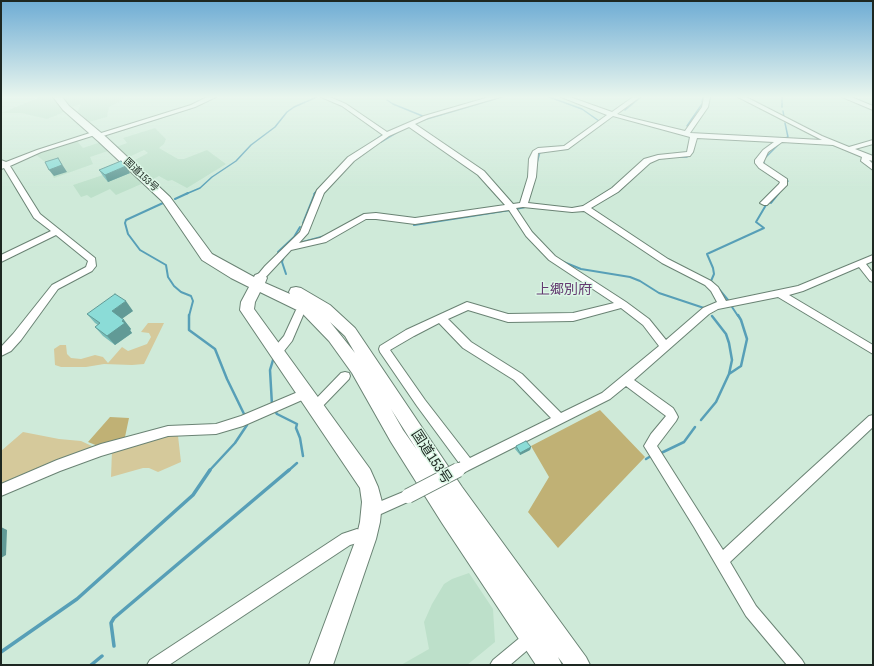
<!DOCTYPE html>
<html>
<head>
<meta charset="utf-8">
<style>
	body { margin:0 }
	#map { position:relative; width:874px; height:666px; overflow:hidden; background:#cfead9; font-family:"Archivo Narrow",sans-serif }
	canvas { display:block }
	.frame { position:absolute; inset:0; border:2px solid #1d2721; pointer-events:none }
</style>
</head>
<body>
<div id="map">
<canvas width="874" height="666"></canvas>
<div class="frame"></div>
</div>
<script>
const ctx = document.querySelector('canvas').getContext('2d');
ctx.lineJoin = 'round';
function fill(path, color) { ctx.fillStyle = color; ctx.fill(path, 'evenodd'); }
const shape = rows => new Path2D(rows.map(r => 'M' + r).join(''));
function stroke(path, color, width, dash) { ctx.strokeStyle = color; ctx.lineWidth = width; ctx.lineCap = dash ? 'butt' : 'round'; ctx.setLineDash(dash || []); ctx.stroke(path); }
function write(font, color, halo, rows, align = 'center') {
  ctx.font = font + ' "Archivo Narrow","Noto Sans JP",sans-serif'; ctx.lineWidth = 3; ctx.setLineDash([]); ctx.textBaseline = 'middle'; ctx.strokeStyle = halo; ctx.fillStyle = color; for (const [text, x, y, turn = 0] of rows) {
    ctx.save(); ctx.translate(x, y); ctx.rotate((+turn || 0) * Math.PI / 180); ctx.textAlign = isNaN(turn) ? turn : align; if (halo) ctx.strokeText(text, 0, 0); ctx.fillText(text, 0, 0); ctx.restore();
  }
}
fill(shape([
	[40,97,53,97,67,111,47,119,21,113,1,113],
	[61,97,123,97,121,101,109,107,107,117,89,122,77,112,81,104,72,107],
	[155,128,166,139,164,144,159,148,178,159,184,159,207,150,226,164,187,188,172,180,168,181,159,176,153,179,133,161,148,153,144,150,129,157,116,147,127,143,123,138],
	[76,140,83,148,101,142,111,150,90,157,93,164,54,178,49,169,50,166,35,154],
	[126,165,146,182,116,195,110,189,91,198,87,195,81,197,73,185,103,175],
	[469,573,493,609,495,642,467,665,401,665,429,649,424,622,432,604,444,584,452,579]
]), '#bde0ca');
fill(shape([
	[148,323,164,323,144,364,132,365,104,364,86,367,61,367,55,365,54,349,60,345,66,345,67,354,71,358,81,359,95,355,103,357,108,363,122,347,128,351,147,344,151,337,149,333,141,332],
	[23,432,59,439,81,441,94,447,1,486,1,451],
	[165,436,178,436,181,462,158,472,149,468,143,468,111,477,112,451]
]), '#d5c99b');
fill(shape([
	[600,410,645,457,558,548,528,512,549,477,531,446],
	[110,417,129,418,125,437,98,446,88,442]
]), '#c0b175');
stroke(shape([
	[549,97,582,109,599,121,597,123],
	[782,97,782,107],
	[387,100,393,104,425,117],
	[205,102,216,97],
	[702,102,703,97],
	[625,110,641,97],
	[783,111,784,117],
	[420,121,502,97],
	[785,123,788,137,785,138],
	[687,126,702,104],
	[131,127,192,108],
	[381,142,401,130],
	[371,143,382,135],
	[675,157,687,157],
	[537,163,540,152],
	[765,166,763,160,781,142],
	[186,194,200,188,212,177,236,161,251,145,275,127,287,112,294,107,317,97],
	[314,194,318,189],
	[778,194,788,181]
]), '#579fb7', 1.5);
stroke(shape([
	[175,199,188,193],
	[163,203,126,220,125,223,128,234,140,250,166,265,168,277,174,286,181,292,191,296,193,301,189,316],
	[771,203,779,193],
	[516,209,525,207],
	[303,223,315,193],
	[414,225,510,210],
	[299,243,325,236],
	[278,252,294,237,300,227],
	[284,256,282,262,286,274],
	[561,261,581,269,630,277,640,281,659,293,704,308],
	[713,283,711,281,714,274,713,268,707,254,764,228,756,222,766,205],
	[718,288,728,300],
	[732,307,738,316]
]), '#579fb7', 2);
stroke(shape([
	[189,315,189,330,215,349,227,379,245,416],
	[712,316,726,334,729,343,732,360,729,374],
	[272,405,270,370,273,360],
	[275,411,277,414,297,424,296,428,300,438,303,456],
	[701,420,716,402,729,374,741,366,747,339,741,320,738,315],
	[659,454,684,442,695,427],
	[646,459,651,456],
	[209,471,235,443,247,425,246,421],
	[288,471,297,463]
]), '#579fb7', 2.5);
stroke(shape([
	[114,646,111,623,114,618,289,470],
	[1,652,77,599,193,495,210,470],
	[91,665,102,656]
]), '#579fb7', 3.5);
const minor = shape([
	[207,97,216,97,195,107,100,137,96,137,95,135,41,152,10,166,40,214,95,258,96,266,92,271,58,289,21,340,11,351,1,356,1,347,13,334,52,285,86,267,88,261,56,235,1,262,1,255,51,231,34,218,4,168,1,169,1,160,6,162,37,150,93,132,97,132,98,134,191,105,207,97],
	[321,97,330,97,346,104,387,132,424,116,489,97,500,97,428,118,415,124,484,171,513,204,520,203,528,177,529,159,533,151,538,148,564,146,607,115,561,97,570,97,612,112,633,97,640,97,617,114,631,118,685,131,702,107,704,97,710,97,708,107,690,133,822,140,738,97,746,97,822,136,849,147,873,140,873,144,855,149,873,156,873,161,869,160,873,164,873,170,861,161,862,157,833,145,782,142,768,152,763,163,787,179,787,185,767,205,764,205,760,203,779,184,780,182,759,168,755,163,755,160,763,150,774,142,697,138,693,152,690,156,659,159,650,163,618,192,591,208,668,259,711,281,718,287,726,301,798,286,873,255,873,261,866,264,873,273,873,282,870,281,859,267,803,291,789,295,873,345,873,354,778,297,718,309,709,314,634,380,673,408,676,413,678,417,676,421,657,446,723,550,802,477,869,416,873,415,873,427,730,562,756,606,802,660,805,665,787,665,746,616,694,527,644,446,651,434,666,416,626,386,610,399,463,473,459,471,457,467,459,463,417,406,380,352,379,349,380,346,406,330,467,302,508,314,573,313,614,303,549,260,526,236,509,210,415,224,376,219,366,219,326,242,291,250,263,280,257,280,255,278,265,266,300,232,317,190,348,157,383,135,342,106,321,97],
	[613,116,690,137,687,152,658,155,644,159,612,188,583,206,572,208,528,203,536,177,538,153,568,149,613,116],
	[409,127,478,175,505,205,415,218,376,213,364,214,320,238,299,243,308,233,324,193,354,161,389,136,409,127],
	[523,207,572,212,584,211,662,263,705,285,711,291,717,302,703,308,666,340,649,319,626,302,555,256,532,232,516,208,523,207],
	[621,308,643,325,659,346,602,393,561,413,522,374,471,342,448,319,468,310,508,322,573,321,621,308],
	[439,323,463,348,514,380,551,418,470,458,425,400,390,350,414,336,439,323],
	[842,97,851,97,873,106,873,110,842,97],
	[299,309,302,310,304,313,292,341,280,356,276,357,272,356,271,353,272,350,284,336,296,310,299,309],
	[345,372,349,373,350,376,349,379,319,410,315,412,311,410,309,407,311,404,341,373,345,372],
	[305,389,309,391,311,394,309,397,243,426,216,434,168,436,101,456,60,471,1,496,1,484,57,460,101,444,168,426,216,424,241,416,305,389],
	[408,490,412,492,414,496,412,500,372,518,367,517,366,512,367,507,408,490],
	[357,529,371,534,373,539,371,544,366,546,357,543,350,545,169,665,147,665,150,660,342,534,357,529],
	[533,628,538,631,541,636,538,641,510,665,490,665,493,660,528,631,533,628]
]);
const highway = shape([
	[53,97,62,97,69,106,106,137,170,197,212,254,254,277,255,275,260,273,265,275,267,278,265,283,290,294,289,292,291,288,296,287,301,288,330,305,355,328,462,487,586,657,590,665,564,665,558,657,562,665,536,665,442,523,391,442,352,373,329,341,301,312,260,292,255,302,254,309,370,469,378,487,382,502,380,522,376,539,333,665,309,665,356,539,360,522,362,502,360,488,240,310,241,302,249,287,231,278,202,260,162,201,98,141,63,110,53,97],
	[330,322,345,336,355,353,339,333,330,322],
	[391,409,417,450,403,430,391,409]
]);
stroke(minor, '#6a8374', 2);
stroke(highway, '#6a8374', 2);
fill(minor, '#fff');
fill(highway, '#fff');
const minorBridgeFar1 = shape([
	[456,471,463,467]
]);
const minorBridge = shape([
	[408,496,458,470]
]);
stroke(minorBridgeFar1, '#6a8374', 13, []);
stroke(minorBridge, '#6a8374', 16, []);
stroke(minorBridgeFar1, '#fff', 11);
stroke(minorBridge, '#fff', 14);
fill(shape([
	[99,170,130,173,108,182,103,176],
	[133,311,122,318,124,320,131,329,130,330,132,333,115,345,103,336,95,327,98,325,95,323,87,314],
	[516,446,531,447,530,450,520,455,515,449]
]), '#78bdb9');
fill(shape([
	[58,158,67,172,54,176,49,170],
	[126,166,130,173,108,182,105,175],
	[126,301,133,311,119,321,112,311],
	[124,320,131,329,130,330,132,333,115,345,107,336],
	[531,447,530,450,520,455,520,453],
	[1,527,7,530,6,555,1,558]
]), '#619a96');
const building = shape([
	[58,158,62,165,49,170,45,162,58,158],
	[121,161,126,166,105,175,99,170,121,161],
	[115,294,126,301,112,311,124,320,122,321,125,323,107,336,95,327,100,323,87,314,115,294],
	[526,441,531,447,520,453,516,446,526,441]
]);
fill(building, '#8bdcd7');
stroke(building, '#619a96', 1);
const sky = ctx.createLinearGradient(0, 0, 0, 190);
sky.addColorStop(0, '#6eacd4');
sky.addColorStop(0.51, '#e9f6ee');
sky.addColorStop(1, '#e9f6ee00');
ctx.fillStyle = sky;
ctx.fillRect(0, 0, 874, 190);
write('10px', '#1d2721', '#dcf7e6', [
	["国道153号",141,175,43]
]);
write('14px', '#643b71', '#dcf7e6', [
	["上郷別府",564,290]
]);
write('14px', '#1d2721', '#dcf7e6', [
	["国道153号",431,457,57]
]);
</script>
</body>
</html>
